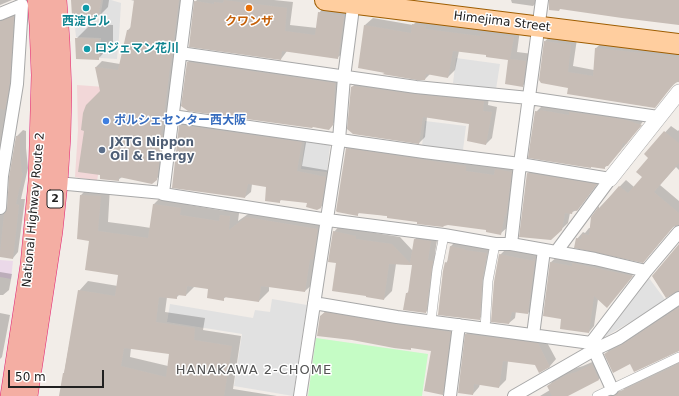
<!DOCTYPE html>
<html>
<head>
<meta charset="utf-8">
<style>
	body { margin:0 }
	#map { position:relative; width:679px; height:396px; overflow:hidden; background:#f2ede8; font-family:"DejaVu Sans",sans-serif }
	canvas { display:block }
	.scale { position:absolute; left:8px; top:370px; width:96px; height:18px; box-sizing:border-box; border:2px solid #212121; border-top:0; padding-left:5px; font-size:12px; line-height:14px; white-space:nowrap; color:#212121; -webkit-text-stroke:3px #fff; paint-order:stroke }
</style>
</head>
<body>
<div id="map">
<canvas width="679" height="396"></canvas>
<div class="scale">50 m</div>
</div>
<script>
const ctx = document.querySelector('canvas').getContext('2d');
ctx.lineJoin = 'round';
function fill(path, color) { ctx.fillStyle = color; ctx.fill(path, 'evenodd'); }
const shape = rows => new Path2D(rows.map(r => 'M' + r).join(''));
function stroke(path, color, width, dash) { ctx.strokeStyle = color; ctx.lineWidth = width; ctx.lineCap = dash ? 'butt' : 'round'; ctx.setLineDash(dash || []); ctx.stroke(path); }
function write(font, color, halo, rows, align = 'center') {
  ctx.font = font + ' "DejaVu Sans","Noto Sans JP",sans-serif'; ctx.lineWidth = 3; ctx.setLineDash([]); ctx.textBaseline = 'middle'; ctx.strokeStyle = halo; ctx.fillStyle = color; for (const [text, x, y, turn = 0] of rows) {
    ctx.save(); ctx.translate(x, y); ctx.rotate((+turn || 0) * Math.PI / 180); ctx.textAlign = isNaN(turn) ? turn : align; if (halo) ctx.strokeText(text, 0, 0); ctx.fillText(text, 0, 0); ctx.restore();
  }
}
fill(shape([
	[77,85,119,88,100,164,97,181,75,177,78,130]
]), '#f2d7d8');
fill(shape([
	[0,260,13,261,11,279,0,277]
]), '#ebd9e9');
fill(shape([
	[316,338,428,354,422,396,308,396]
]), '#c5fcc5');
fill(shape([
	[103,0,111,0,121,3,119,37,117,59,100,58,101,38,76,37,74,18,100,19],
	[456,58,500,64,496,89,453,83],
	[425,121,466,126,463,150,422,146],
	[305,140,327,143,330,146,327,172,301,169],
	[649,278,666,301,598,341],
	[272,299,307,305,293,396,234,386,242,334,167,322,170,304,253,318,255,310,270,312]
]), '#e1e1e1');
fill(shape([
	[0,0,12,0,0,5],
	[72,0,109,0,108,7,98,17],
	[131,0,185,0,163,173,156,179,122,177,118,180,96,67,102,61,120,64,128,30,132,26,135,1],
	[197,0,274,0,293,2,290,25,317,28,319,13,325,6,350,10,344,52,337,58,287,51,281,59,195,2],
	[511,0,539,0,533,6,512,3],
	[0,12,19,12,15,77,0,168],
	[421,17,520,30,517,52,533,54,530,79,522,86,509,59,487,54,459,51,455,70,448,77,430,74,425,79,384,74,385,72,365,25,373,18,413,25],
	[91,24,113,25,113,43,98,59,76,39],
	[552,35,577,39,573,66,594,70,596,48,603,42,679,50,679,81,674,84,655,106,569,87,545,41],
	[193,56,340,78,338,118,328,129,182,105,188,62],
	[358,81,489,96,488,105,497,107,492,138,486,144,471,123,427,117,425,137,419,143,352,87],
	[542,106,644,120,627,143,608,165,604,168,592,166,591,167,530,157,536,112],
	[186,119,307,137,302,166,331,171,326,201,321,207,308,202,282,199,279,202,268,186,252,184,251,192,245,197,173,187,180,125],
	[671,126,678,131,679,130,679,170,676,167,660,185,679,201,679,224,674,226,649,255,577,239,583,232,585,233,589,228,591,228,592,218,600,207,626,180,634,187,644,177,650,158,645,154],
	[23,130,26,131,26,148,28,168,21,199,25,199,18,252,13,258,0,256,0,207,2,209,8,210,17,136],
	[355,141,498,168,504,162,519,164,509,226,501,233,487,229,418,221,388,216,360,212,357,215,347,149],
	[534,167,602,178,583,203,577,210,570,213,568,223,551,239,528,173],
	[91,185,110,187,108,222,138,226,151,228,154,204,164,194,190,198,189,205,225,211,231,205,240,206,238,221,257,208,327,219,315,282,305,291,269,286,269,291,259,301,226,297,223,299,209,288,195,286,186,295,180,294,176,298,167,297,165,312,205,318,203,330,241,336,233,389,277,396,60,396,79,291,88,281,118,286,119,274,90,240,81,195],
	[131,348,170,353,168,366,130,357],
	[341,224,363,229,363,231,400,237,413,251,415,239,423,232,438,234,435,253,440,253,433,305,426,312,407,293,410,290,413,265,396,264,392,291,384,299,337,262,334,232],
	[456,241,492,248,484,314,479,319,446,263,449,259,451,246],
	[506,249,539,255,534,307,528,313,516,311,515,318,509,323,500,255],
	[557,257,637,270,612,301,598,299,594,326,589,332,562,318,551,262],
	[0,272,12,274,9,290,3,295,0,295],
	[679,305,679,351,630,362,605,354,611,348,630,338],
	[326,311,455,327,447,389,442,394,432,350,321,316],
	[0,313,10,315,2,357,0,359],
	[473,328,544,337,556,359,550,366,540,372,535,364,508,361,506,380,499,387,480,384,479,387,473,394,466,334],
	[599,359,605,373,599,379,565,396,540,396,550,390,548,386,554,380,573,369,583,366],
	[679,361,679,396,602,396,623,390,626,386]
]), '#0003');
fill(shape([
	[71,0,101,0,98,18,72,16],
	[134,0,179,0,161,135,163,134,157,180,152,184,119,177,119,181,109,180,100,179,100,175,78,172,84,131,81,130,83,113,86,105,100,91,95,67,118,70,127,30,130,30],
	[224,0,287,8,285,31,315,35,318,12,344,16,338,59,282,51,281,60,189,47,194,1,214,4,214,2,223,3],
	[549,0,679,0,679,25,622,18,560,9,559,11,549,10],
	[14,16,10,83,5,110,0,109,0,21],
	[412,24,426,26,425,29,480,36,481,33,514,37,510,59,526,61,523,87,505,84,508,60,486,57,486,55,453,51,448,78,426,74,425,80,417,80,382,74,385,73,358,68,364,25,411,33],
	[75,38,99,39,99,60,76,59],
	[544,41,571,45,568,72,593,76,595,48,679,57,679,82,676,82,672,86,655,108,567,94,568,88,541,83,539,80],
	[187,62,335,83,333,125,329,130,313,127,312,128,188,111,181,106],
	[354,86,415,94,484,101,483,111,492,112,486,145,467,141,469,124,423,117,419,144,353,134,347,129,351,87],
	[540,110,569,115,569,112,623,119,642,125,626,144,623,143,621,150,608,166,605,166,605,169,591,167,591,168,528,158,535,111,540,112],
	[179,125,302,142,297,171,326,177,321,208,317,210,306,207,307,203,280,200,280,203,265,201,266,187,248,184,245,198,172,188],
	[664,131,679,143,679,163,654,192,679,213,679,225,673,227,643,263,574,248,576,238,581,239,582,234,589,235,591,217,599,206,599,209,619,186,628,193,642,177,636,172,648,158,644,154],
	[16,136,20,136,20,154,22,173,23,173,16,204,19,205,13,259,0,257,0,253,4,214,7,208,9,177],
	[346,148,466,166,466,171,494,175,495,169,512,172,506,217,505,214,501,235,486,232,486,230,448,225,444,226,443,227,417,224,417,222,387,218,387,216,358,213,358,216,337,212,336,211],
	[527,173,597,184,577,211,573,210,572,214,565,213,562,230,551,240,519,237],
	[80,195,101,196,98,231,127,235,148,238,153,204,181,208,180,215,219,221,220,215,230,216,229,230,246,217,318,229,313,260,310,259,305,292,261,286,259,302,224,297,224,301,207,298,208,289,187,286,186,296,177,295,177,299,159,297,156,322,195,328,194,340,232,346,224,396,59,396,63,373,64,373,78,290,115,296,118,275,85,270,89,241,77,239],
	[124,348,169,354,166,377,121,366],
	[333,231,356,236,356,239,392,244,410,263,414,239,431,241,428,260,433,261,426,313,403,310,406,293,408,293,412,265,389,264,384,300,366,297,366,296,332,291,336,263,328,262],
	[679,244,679,291,666,298,652,276],
	[450,246,465,249,465,250,487,253,482,281,480,320,438,315,443,271,445,262,447,263],
	[499,254,534,261,533,259,535,259,528,314,512,312,509,324,491,322,494,282],
	[550,262,572,266,572,263,633,276,607,308,594,296,589,333,560,329,561,319,543,316],
	[679,307,679,351,634,372,630,364,613,373,604,354,623,344],
	[325,312,396,324,451,332,443,395,424,391,431,351,411,348,411,350,394,348,352,340,317,336,320,316],
	[465,334,538,343,550,367,539,373,535,365,503,361,499,388,474,384,473,395,458,393],
	[592,364,599,380,568,396,552,396,547,386,566,375,576,372],
	[679,364,679,396,614,396,619,392]
]), '#c7bdb6');
const pedestrian = shape([
	[431,321,437,270,444,235],
	[485,329,488,281,495,244],
	[597,396,679,357]
]);
const minor = shape([
	[0,14,22,5,17,84,2,176,0,208],
	[180,53,416,87,529,98,658,117],
	[172,116,424,152,520,164,610,179,556,252],
	[57,183,163,193,163,194,328,220,444,235,495,244,511,244,595,259,646,271],
	[163,193,187,0],
	[511,244,520,164,542,0],
	[314,303,397,317,591,343],
	[533,335,544,250],
	[591,343,646,271,679,232],
	[591,343,612,389],
	[300,396,339,140,344,77,354,0],
	[450,396,459,325],
	[514,396,594,350,619,338,679,298]
]);
const tertiary = shape([
	[610,179,679,92]
]);
const primary = shape([
	[325,0,679,44]
]);
const trunk = shape([
	[11,396,31,265,39,181,42,75,40,25,38,0],
	[27,396,52,231,57,183,60,136,61,92,59,40,56,0]
]);
stroke(pedestrian, '#a8a8a8', 10);
stroke(minor, '#a8a8a8', 14);
stroke(tertiary, '#a8a8a8', 16);
stroke(primary, '#9e5d00', 22);
stroke(trunk, '#e22374', 22);
stroke(pedestrian, '#fff', 9);
stroke(minor, '#fff', 12);
stroke(tertiary, '#fff', 15);
stroke(primary, '#ffce9f', 20);
stroke(trunk, '#f4aea3', 21);
for (const [x, y, r, color] of [
	[86,8,4,"#0f9aa8"],
	[249,8,4,"#e8710a"],
	[87,49,4,"#0f9aa8"],
	[106,121,4,"#3f7fe0"],
	[102,150,4,"#5c6f8a"]
]) { const dot = new Path2D(); dot.arc(x, y, r, 0, 2 * Math.PI); ctx.fillStyle = color; ctx.fill(dot); stroke(dot, '#fff', 1.5); }
for (const [x, y, w] of [
	[55,199,16]
]) { const box = new Path2D(); box.roundRect(x - w / 2, y - 9, w, 18, 3); ctx.fillStyle = '#fff'; ctx.fill(box); stroke(box, '#212121', 1); }
write('bold 11px', '#212121', null, [
	["2",55,199]
]);
write('bold 12px', '#0d838f', '#fff', [
	["西淀ビル",86,22],
	["ロジェマン花川",95,49,"left"]
]);
write('bold 12px', '#c56008', '#fff', [
	["クワンザ",249,22]
]);
write('12px', '#212121', '#fff', [
	["Himejima Street",502,22,7],
	["National Highway Route 2",34,210,-85]
]);
write('bold 12px', '#366cbe', '#fff', [
	["ポルシェセンター西大阪",114,121]
], 'left');
write('bold 12px', '#4e5e75', '#fff', [
	["JXTG Nippon",110,143],
	["Oil & Energy",110,157]
], 'left');
ctx.letterSpacing = '1px';
write('13px', '#545454', '#fff', [
	["HANAKAWA 2-CHOME",254,371]
]);
ctx.letterSpacing = '0px';
</script>
</body>
</html>
